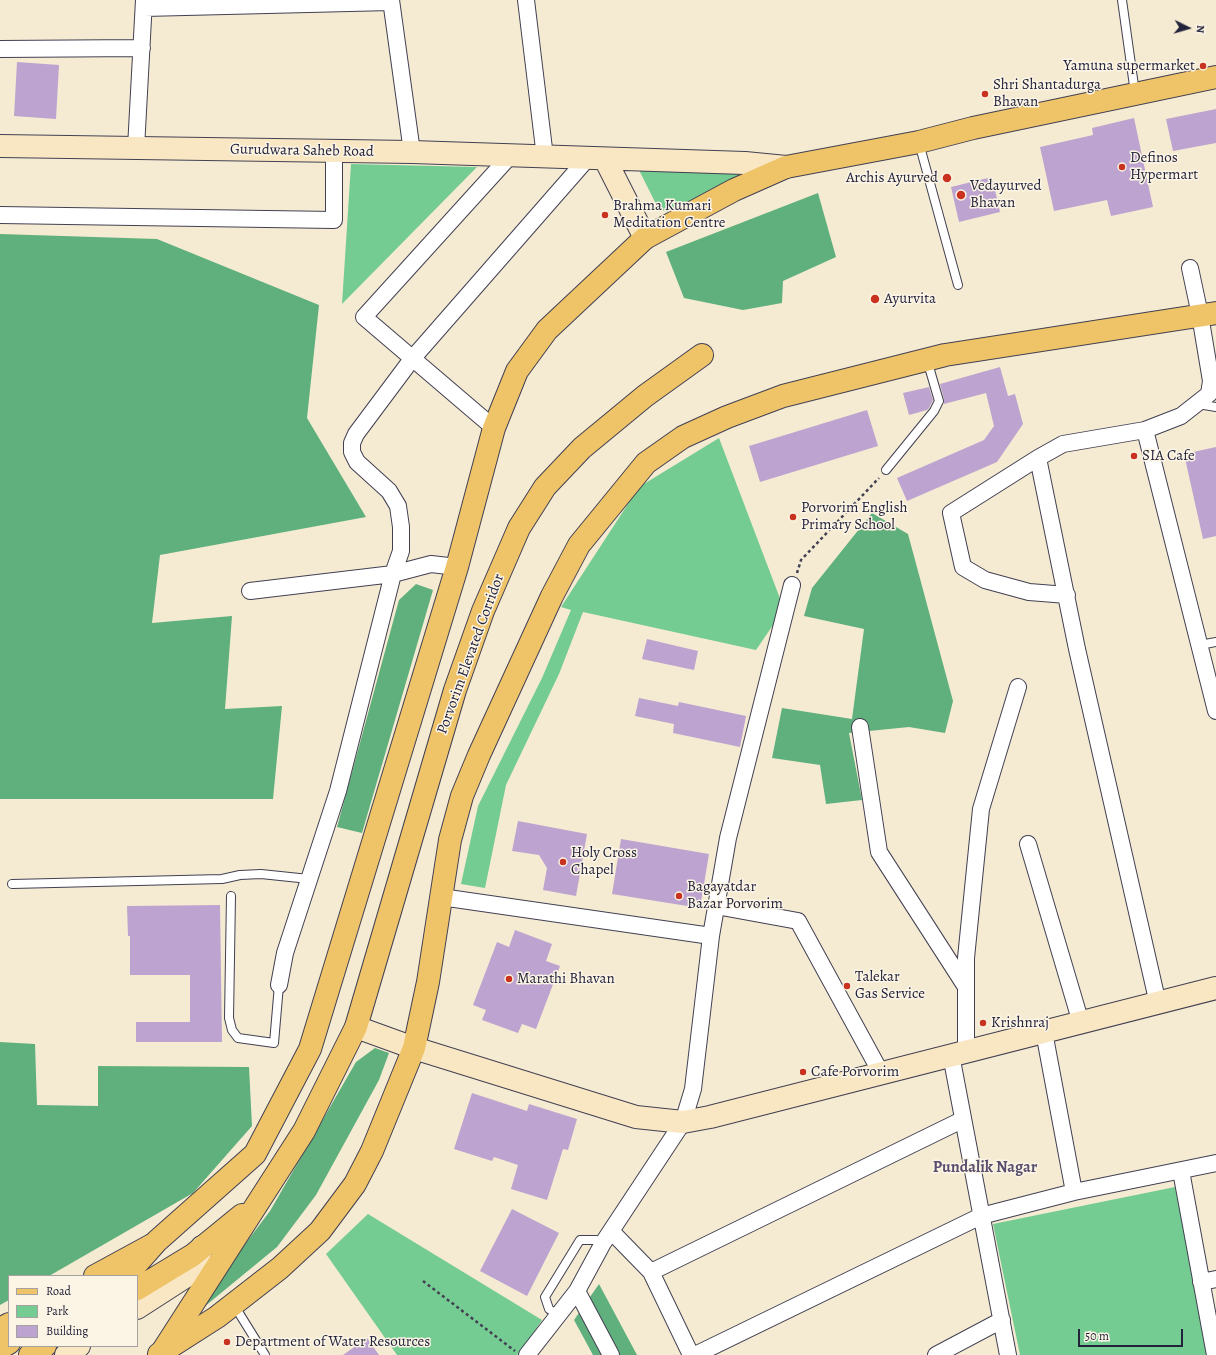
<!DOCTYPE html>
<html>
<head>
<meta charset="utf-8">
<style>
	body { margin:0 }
	#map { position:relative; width:1216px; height:1355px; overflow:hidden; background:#f5ebd3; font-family:Alegreya,serif }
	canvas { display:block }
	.legend { position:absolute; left:8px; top:1275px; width:130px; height:72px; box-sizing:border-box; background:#fcf5e5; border:1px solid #a5a1a1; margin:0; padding:5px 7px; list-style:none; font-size:12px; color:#22223b }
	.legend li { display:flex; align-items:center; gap:8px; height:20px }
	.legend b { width:20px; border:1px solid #a5a1a1 }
	.north { position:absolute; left:1168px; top:8px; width:40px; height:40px; -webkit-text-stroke:3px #fcf5e5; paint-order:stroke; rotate:95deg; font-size:11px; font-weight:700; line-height:16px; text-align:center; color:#22223b }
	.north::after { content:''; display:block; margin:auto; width:14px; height:18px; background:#22223b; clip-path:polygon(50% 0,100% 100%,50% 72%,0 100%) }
	.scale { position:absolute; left:1078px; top:1329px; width:105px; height:18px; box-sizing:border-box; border:2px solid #22223b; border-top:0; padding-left:5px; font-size:12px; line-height:14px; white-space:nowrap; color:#22223b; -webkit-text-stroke:3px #fcf5e5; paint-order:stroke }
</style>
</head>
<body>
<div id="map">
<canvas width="1216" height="1355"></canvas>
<ul class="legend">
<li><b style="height:5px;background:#efc469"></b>Road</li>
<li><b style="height:11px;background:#74cc92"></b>Park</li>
<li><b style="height:11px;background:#bda3cf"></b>Building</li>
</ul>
<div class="north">N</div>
<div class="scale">50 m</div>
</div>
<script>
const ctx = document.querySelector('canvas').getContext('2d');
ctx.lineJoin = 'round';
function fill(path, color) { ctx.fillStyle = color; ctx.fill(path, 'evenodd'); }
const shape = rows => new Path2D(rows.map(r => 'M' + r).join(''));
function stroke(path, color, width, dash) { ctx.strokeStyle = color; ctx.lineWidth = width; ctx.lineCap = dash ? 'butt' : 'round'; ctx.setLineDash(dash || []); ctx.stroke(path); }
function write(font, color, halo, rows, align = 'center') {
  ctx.font = font + ' Alegreya,serif'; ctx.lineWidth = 3; ctx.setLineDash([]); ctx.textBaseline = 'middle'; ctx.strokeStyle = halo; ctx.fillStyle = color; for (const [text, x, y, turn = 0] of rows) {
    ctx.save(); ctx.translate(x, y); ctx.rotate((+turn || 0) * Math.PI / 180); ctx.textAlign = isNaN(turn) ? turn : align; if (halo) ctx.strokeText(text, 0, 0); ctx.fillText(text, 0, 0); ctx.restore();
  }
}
fill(shape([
	[351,164,477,167,342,304],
	[638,168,737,168,740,179,667,212,658,208],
	[719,438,784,609,756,650,583,612,559,674,506,785,485,888,461,884,478,806,542,678,571,610,561,607,639,487],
	[1175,1187,1209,1355,1020,1355,993,1224],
	[368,1214,542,1320,522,1350,517,1355,397,1355,326,1254]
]), '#74cc92');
fill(shape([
	[818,193,836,257,783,281,782,303,743,310,684,298,666,252],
	[0,234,157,239,319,305,307,418,366,517,160,555,152,623,232,616,225,709,282,706,273,799,0,799],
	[872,513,908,534,953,701,945,733,909,727,849,733,862,800,826,804,820,765,772,758,782,708,852,719,864,629,804,616,812,588],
	[416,584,433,590,362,833,337,827,399,600],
	[0,1042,35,1044,37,1105,98,1106,98,1066,249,1067,252,1126,193,1193,49,1276,9,1276,9,1300,0,1305],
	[375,1048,389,1053,379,1080,316,1195,277,1247,204,1307,201,1302,270,1211,356,1062],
	[599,1284,637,1355,593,1355,574,1320]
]), '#5fb07c');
fill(shape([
	[17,62,59,65,56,119,14,116],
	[1216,109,1216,143,1173,151,1166,119],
	[1134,118,1153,207,1111,216,1107,200,1054,211,1040,147,1093,135,1092,128],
	[992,177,1000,212,959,222,951,187],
	[1000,367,1008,396,1015,394,1023,424,997,462,907,501,897,478,984,440,994,426,986,393,944,404,944,399,940,384],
	[929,387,933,400,929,408,927,410,909,415,903,393],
	[867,410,878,446,760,482,749,446],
	[1216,447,1216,536,1203,539,1184,454],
	[647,639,698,651,694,670,642,659],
	[639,698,678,706,679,702,746,716,740,747,673,733,674,724,635,716],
	[518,821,587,834,576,896,543,890,547,868,539,855,512,851],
	[621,839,709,854,700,908,612,894],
	[220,905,222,1042,136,1042,136,1022,190,1022,190,975,130,975,130,936,128,936,127,906],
	[515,930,552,944,546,961,560,966,536,1029,522,1024,518,1033,482,1020,486,1010,473,1005,497,942,509,947],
	[472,1093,527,1111,529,1104,577,1119,568,1150,563,1149,547,1200,511,1189,518,1165,494,1157,492,1161,454,1149],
	[512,1209,559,1233,527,1296,480,1271],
	[367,1338,379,1355,343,1355]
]), '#bda3cf');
const lane = shape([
	[1122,0,1135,93],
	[919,143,958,285],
	[1198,404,1216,407],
	[886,470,934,411,939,401,927,360],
	[1200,645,1216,642],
	[12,884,222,879,240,875,261,874,309,879],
	[231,896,229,1018,232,1030,238,1038,274,1043,279,985],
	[234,1305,265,1355],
	[558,1315,549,1309,545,1297,580,1240,596,1240,603,1243]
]);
const street = shape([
	[391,0,412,152],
	[526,0,545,157],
	[144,8,391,2],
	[0,49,142,48],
	[136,148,144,0],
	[0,215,334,220,334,151],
	[1190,268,1200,315,1211,381,1209,394,1181,416,1145,430,1216,711],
	[494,428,364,317,510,156],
	[1145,430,1063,444,1038,458,1077,649,1158,1004],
	[1038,458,951,513,963,567,985,580,1029,592,1067,595],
	[250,591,393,574,431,564,457,567],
	[860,727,879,852,966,987],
	[1028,844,1081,1023],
	[441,897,711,936],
	[716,906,798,921,881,1073],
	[279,985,285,953,338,791,393,574,401,551,401,527,398,506,389,491,357,462,352,452,352,443,356,434,412,359,587,159],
	[1044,1032,1074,1192],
	[966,1051,966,958,981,809,1018,687],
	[951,1055,1008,1355],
	[1181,1171,1215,1355],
	[612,1232,651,1272,691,1355],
	[651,1272,962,1120],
	[1201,1282,1216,1279],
	[577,1291,611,1355],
	[527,1355,577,1291,603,1243,683,1122,693,1089,711,936,728,838,792,585],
	[695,1355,981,1216,1074,1192,1216,1163],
	[936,1355,1002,1320]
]);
const secondary = shape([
	[0,146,412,152,745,163,786,167],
	[605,159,645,238],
	[356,1027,414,1048,636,1117,683,1122,710,1117,1216,988],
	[137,1308,185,1277,197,1263,202,1247],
	[66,1355,79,1346]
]);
const primary = shape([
	[95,1276,152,1245],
	[0,1329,9,1324],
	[159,1354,217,1317,280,1268,320,1231,355,1184,372,1151,414,1048,428,982,450,840,462,796,479,755,552,596,579,545,646,463,683,437,727,417,783,396,945,355,1216,313]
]);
const highway = shape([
	[120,1276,133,1268,157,1241,255,1154,310,1049,457,567,494,428,517,371,547,330,645,238,734,190,786,167,919,142,973,128,1216,77],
	[137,1289,193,1255,242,1215],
	[0,1348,9,1343],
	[162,1352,304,1131,356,1027,455,690,483,611,519,528,545,487,582,448,645,396,702,355],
	[30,1355,45,1346]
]);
stroke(lane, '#424052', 10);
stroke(street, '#424052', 18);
stroke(secondary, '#424052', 24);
stroke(primary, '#424052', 24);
stroke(highway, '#424052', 24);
stroke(shape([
	[797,573,801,560,879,478],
	[423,1281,515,1351]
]), '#424052', 2.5, [3, 3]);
stroke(lane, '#fff', 8);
stroke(street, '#fff', 16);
stroke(secondary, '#f9e7c3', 22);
stroke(primary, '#efc469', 22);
stroke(highway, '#efc469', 22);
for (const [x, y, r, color] of [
	[1203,66,4,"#c8321e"],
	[985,94,4,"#c8321e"],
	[1122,167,4,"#c8321e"],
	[947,178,5,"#c8321e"],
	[961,195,5,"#c8321e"],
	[605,215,4,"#c8321e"],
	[875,299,5,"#c8321e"],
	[1134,456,4,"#c8321e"],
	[793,517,4,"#c8321e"],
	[563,862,4,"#c8321e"],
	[679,896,4,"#c8321e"],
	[509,979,4,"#c8321e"],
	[847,986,4,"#c8321e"],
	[983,1023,4,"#c8321e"],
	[803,1072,4,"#c8321e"],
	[227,1342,4,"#c8321e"]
]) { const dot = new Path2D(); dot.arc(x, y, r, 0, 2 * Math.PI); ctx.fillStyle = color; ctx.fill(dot); stroke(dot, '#fcf5e5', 1.5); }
write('15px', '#22223b', '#fcf5e5', [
	["Yamuna supermarket",1195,66,"right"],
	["Shri Shantadurga",993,85],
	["Bhavan",993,102],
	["Definos",1130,158],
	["Hypermart",1130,175],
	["Archis Ayurved",938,178,"right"],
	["Vedayurved",970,186],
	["Bhavan",970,203],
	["Brahma Kumari",613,206],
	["Meditation Centre",613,223],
	["Ayurvita",884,299],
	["SIA Cafe",1142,456],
	["Porvorim English",801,508],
	["Primary School",801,525],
	["Holy Cross",571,853],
	["Chapel",571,870],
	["Bagayatdar",687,887],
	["Bazar Porvorim",687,904],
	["Talekar",855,977],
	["Gas Service",855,994],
	["Marathi Bhavan",517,979],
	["Krishnraj",991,1023],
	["Cafe Porvorim",811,1072],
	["Department of Water Resources",235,1342]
], 'left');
write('15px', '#22223b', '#fcf5e5', [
	["Gurudwara Saheb Road",302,151,1],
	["Porvorim Elevated Corridor",471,654,-70]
]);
write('bold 16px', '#584f6f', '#fcf5e5', [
	["Pundalik Nagar",985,1168]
]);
</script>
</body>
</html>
